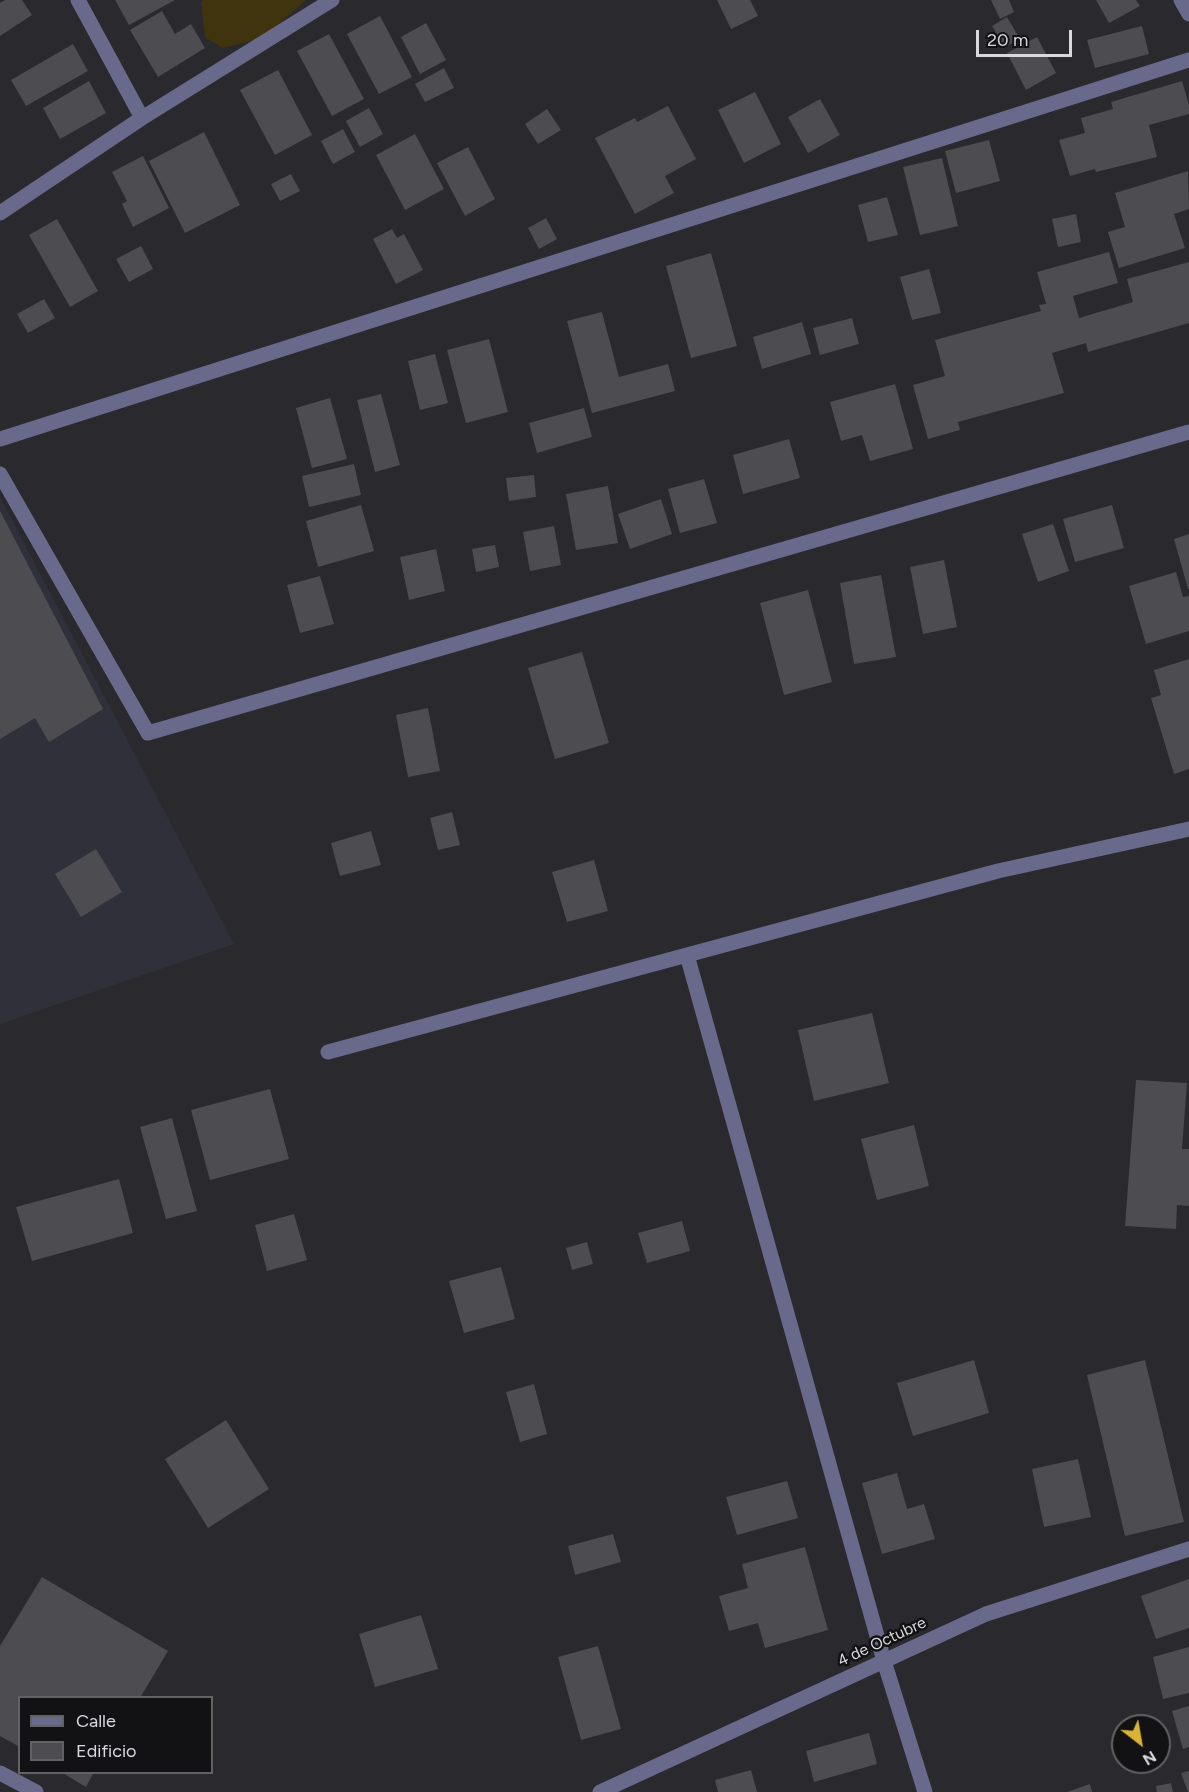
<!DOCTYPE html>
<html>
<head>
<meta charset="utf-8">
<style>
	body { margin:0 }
	#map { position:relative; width:1189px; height:1792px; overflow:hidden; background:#29292e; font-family:Figtree,sans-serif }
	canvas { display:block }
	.legend { position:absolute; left:18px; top:1696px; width:195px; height:78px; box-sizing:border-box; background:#121214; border:2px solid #626264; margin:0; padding:8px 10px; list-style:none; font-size:18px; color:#d9d9dd }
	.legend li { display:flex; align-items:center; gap:12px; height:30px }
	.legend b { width:30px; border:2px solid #626264 }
	.north { position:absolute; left:1111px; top:1714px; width:60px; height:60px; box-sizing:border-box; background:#121214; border:2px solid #626264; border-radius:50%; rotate:149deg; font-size:16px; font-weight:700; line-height:24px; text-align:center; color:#d9d9dd }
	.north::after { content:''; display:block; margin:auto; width:21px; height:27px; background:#dab334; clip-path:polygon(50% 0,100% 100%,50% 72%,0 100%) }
	.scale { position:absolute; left:976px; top:30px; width:96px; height:27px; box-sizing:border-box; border:3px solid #d9d9dd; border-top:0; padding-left:8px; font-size:18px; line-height:21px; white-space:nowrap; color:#d9d9dd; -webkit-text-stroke:4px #121214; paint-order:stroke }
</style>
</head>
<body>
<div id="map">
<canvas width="1189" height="1792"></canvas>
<ul class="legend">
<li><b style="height:8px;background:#69698c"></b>Calle</li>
<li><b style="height:16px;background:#4c4c51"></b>Edificio</li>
</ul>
<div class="north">N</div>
<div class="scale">20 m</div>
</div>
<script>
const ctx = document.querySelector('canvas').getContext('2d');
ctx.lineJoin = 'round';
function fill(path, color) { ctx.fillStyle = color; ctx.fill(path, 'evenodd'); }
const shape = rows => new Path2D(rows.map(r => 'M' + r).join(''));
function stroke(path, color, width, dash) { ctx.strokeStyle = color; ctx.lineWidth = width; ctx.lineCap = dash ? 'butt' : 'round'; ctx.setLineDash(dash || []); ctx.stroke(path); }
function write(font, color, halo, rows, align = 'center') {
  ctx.font = font + ' Figtree,sans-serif'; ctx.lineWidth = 5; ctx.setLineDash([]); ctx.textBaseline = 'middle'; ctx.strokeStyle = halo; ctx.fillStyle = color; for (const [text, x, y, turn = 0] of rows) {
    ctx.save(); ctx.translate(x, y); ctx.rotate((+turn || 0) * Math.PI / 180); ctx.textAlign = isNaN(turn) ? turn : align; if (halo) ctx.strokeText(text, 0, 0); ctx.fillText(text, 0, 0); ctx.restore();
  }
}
fill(shape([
	[0,497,234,944,0,1024]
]), '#30303b');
fill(shape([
	[203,0,306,0,261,39,222,48,205,37,201,2]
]), '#40340e');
fill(shape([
	[5,0,22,0,32,15,0,36,0,3],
	[115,0,175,0,129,25],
	[717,0,750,0,758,16,731,29],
	[991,0,1009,0,1014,12,1000,19],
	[1096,0,1136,0,1140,6,1109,23],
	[162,11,175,34,191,24,205,48,158,77,130,30],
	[380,16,412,77,379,94,347,34],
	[1007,17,1020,39,1005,47,992,26],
	[426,23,446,60,420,74,401,37],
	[1142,26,1149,54,1095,68,1087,40],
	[329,34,364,99,332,116,297,51],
	[1037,37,1056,73,1026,90,1007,53],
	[73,44,88,71,26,106,11,80],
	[444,68,454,88,425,102,415,84],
	[278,70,312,135,275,155,240,90],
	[89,81,106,113,60,139,43,108],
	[1182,81,1189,105,1189,114,1149,125,1157,157,1096,172,1095,169,1070,176,1059,140,1085,133,1081,118,1113,109,1111,102],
	[755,92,781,144,744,163,718,110],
	[820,99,840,135,808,153,788,117],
	[668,106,696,159,665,176,674,193,635,214,595,138,635,118,637,122],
	[369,108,383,134,360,147,346,121],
	[547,109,561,130,538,144,525,124],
	[343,129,355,152,333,164,321,141],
	[204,132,240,205,185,233,149,161],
	[415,134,444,189,405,210,376,155],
	[989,140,1000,181,956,193,945,151],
	[468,147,495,199,465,216,437,163],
	[143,156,169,208,133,227,122,204,127,201,112,172],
	[942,158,958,226,920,235,903,167],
	[1188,171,1189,209,1174,214,1185,248,1119,268,1108,232,1125,227,1115,193],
	[291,174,300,191,280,201,271,184],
	[887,197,898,235,868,242,858,205],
	[1076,214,1081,242,1058,247,1052,219],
	[546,218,557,239,539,249,528,228],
	[57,219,98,291,70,307,29,235],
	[392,229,397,238,404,234,423,270,396,284,373,239],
	[141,246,153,269,129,282,116,259],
	[1109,252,1118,283,1073,296,1079,318,1133,302,1127,279,1189,262,1189,323,1088,352,1086,343,1052,353,1064,393,958,422,960,430,928,439,913,385,945,376,935,340,1041,311,1039,305,1046,304,1037,272],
	[711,253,737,346,691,358,666,266],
	[929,269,941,313,912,320,900,277],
	[44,299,55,318,28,333,17,314],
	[602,312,619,377,668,364,675,391,592,413,567,321],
	[852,318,859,344,820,355,813,328],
	[802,322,811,354,762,369,753,337],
	[489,339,508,412,466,423,447,350],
	[435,354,448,403,420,410,408,361],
	[895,384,913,449,870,461,862,435,841,441,830,402],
	[381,394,400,465,375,472,357,400],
	[330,398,347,459,312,468,296,408],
	[584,408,592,437,537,453,529,423],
	[789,439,800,478,743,494,733,455],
	[354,464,361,495,309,507,302,476],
	[534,475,536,497,509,501,506,478],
	[704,479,717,523,680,533,668,489],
	[608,486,618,543,576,550,566,494],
	[661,499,672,534,630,549,618,514],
	[361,505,374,551,318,567,306,521],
	[1112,505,1124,548,1075,562,1063,519],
	[0,511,103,709,49,742,35,718,0,739],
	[1053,524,1069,571,1038,582,1022,534],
	[554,526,561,565,530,571,523,532],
	[1189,534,1189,589,1188,589,1174,539],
	[495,545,499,567,476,572,472,549],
	[436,549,445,591,409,600,400,557],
	[944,560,957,627,923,634,910,567],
	[1176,572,1183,597,1189,596,1189,631,1146,644,1129,586],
	[881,575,896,657,854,664,840,583],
	[320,576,334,624,300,633,287,585],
	[808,590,832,682,784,695,760,603],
	[582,652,609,743,555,759,528,668],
	[1189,659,1189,769,1174,774,1151,698,1161,695,1154,670],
	[428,708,440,771,408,777,396,715],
	[452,812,460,845,438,850,430,818],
	[371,831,381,865,340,876,331,843],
	[96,849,122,892,81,917,55,874],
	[594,860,608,911,567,922,552,872],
	[872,1013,889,1083,814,1101,798,1030],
	[1136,1080,1187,1083,1182,1149,1189,1149,1189,1206,1177,1205,1176,1229,1125,1226],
	[270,1089,289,1159,210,1180,191,1110],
	[172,1118,197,1211,166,1219,140,1127],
	[914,1125,929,1186,877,1200,861,1139],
	[119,1179,133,1233,32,1261,16,1207],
	[294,1214,307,1260,267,1271,255,1225],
	[682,1221,690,1251,647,1263,638,1233],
	[587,1242,593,1264,572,1270,566,1248],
	[501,1267,515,1319,464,1333,449,1281],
	[974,1360,989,1413,913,1436,897,1383],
	[1145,1360,1184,1522,1125,1536,1087,1375],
	[534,1384,547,1434,520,1442,506,1392],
	[226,1420,269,1489,208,1528,165,1459],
	[1078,1459,1091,1517,1044,1527,1032,1469],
	[897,1473,907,1509,924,1504,935,1539,882,1554,862,1483],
	[787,1481,798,1518,737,1535,726,1497],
	[613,1534,621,1562,575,1575,568,1546],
	[805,1547,828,1630,765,1648,758,1623,729,1631,719,1596,748,1588,742,1564],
	[42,1577,168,1651,140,1698,20,1698,20,1747,0,1736,0,1646],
	[1189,1579,1189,1628,1156,1639,1141,1596],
	[421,1615,438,1669,375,1687,359,1634],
	[598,1646,621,1729,581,1740,558,1657],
	[1189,1647,1189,1693,1163,1699,1153,1657],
	[1189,1706,1189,1747,1183,1749,1172,1711],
	[869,1733,877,1764,814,1782,806,1751],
	[751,1770,757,1792,718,1792,715,1780],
	[1189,1771,1189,1792,1188,1792,1181,1773],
	[61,1772,94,1772,86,1787],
	[1171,1783,1173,1792,1157,1792,1156,1786],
	[1090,1784,1092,1792,1067,1792]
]), '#4c4c51');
stroke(shape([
	[78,0,142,118],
	[1181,0,1189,14],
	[0,213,142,118,332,0],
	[0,439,1189,60],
	[0,474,148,733,1189,432],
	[687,955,884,1661,925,1792],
	[328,1052,998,871,1189,829],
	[0,1773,36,1792],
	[600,1792,986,1614,1189,1549]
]), '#69698c', 15);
write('16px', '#d9d9dd', '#121214', [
	["4 de Octubre",882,1642,-25]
]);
</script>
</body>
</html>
